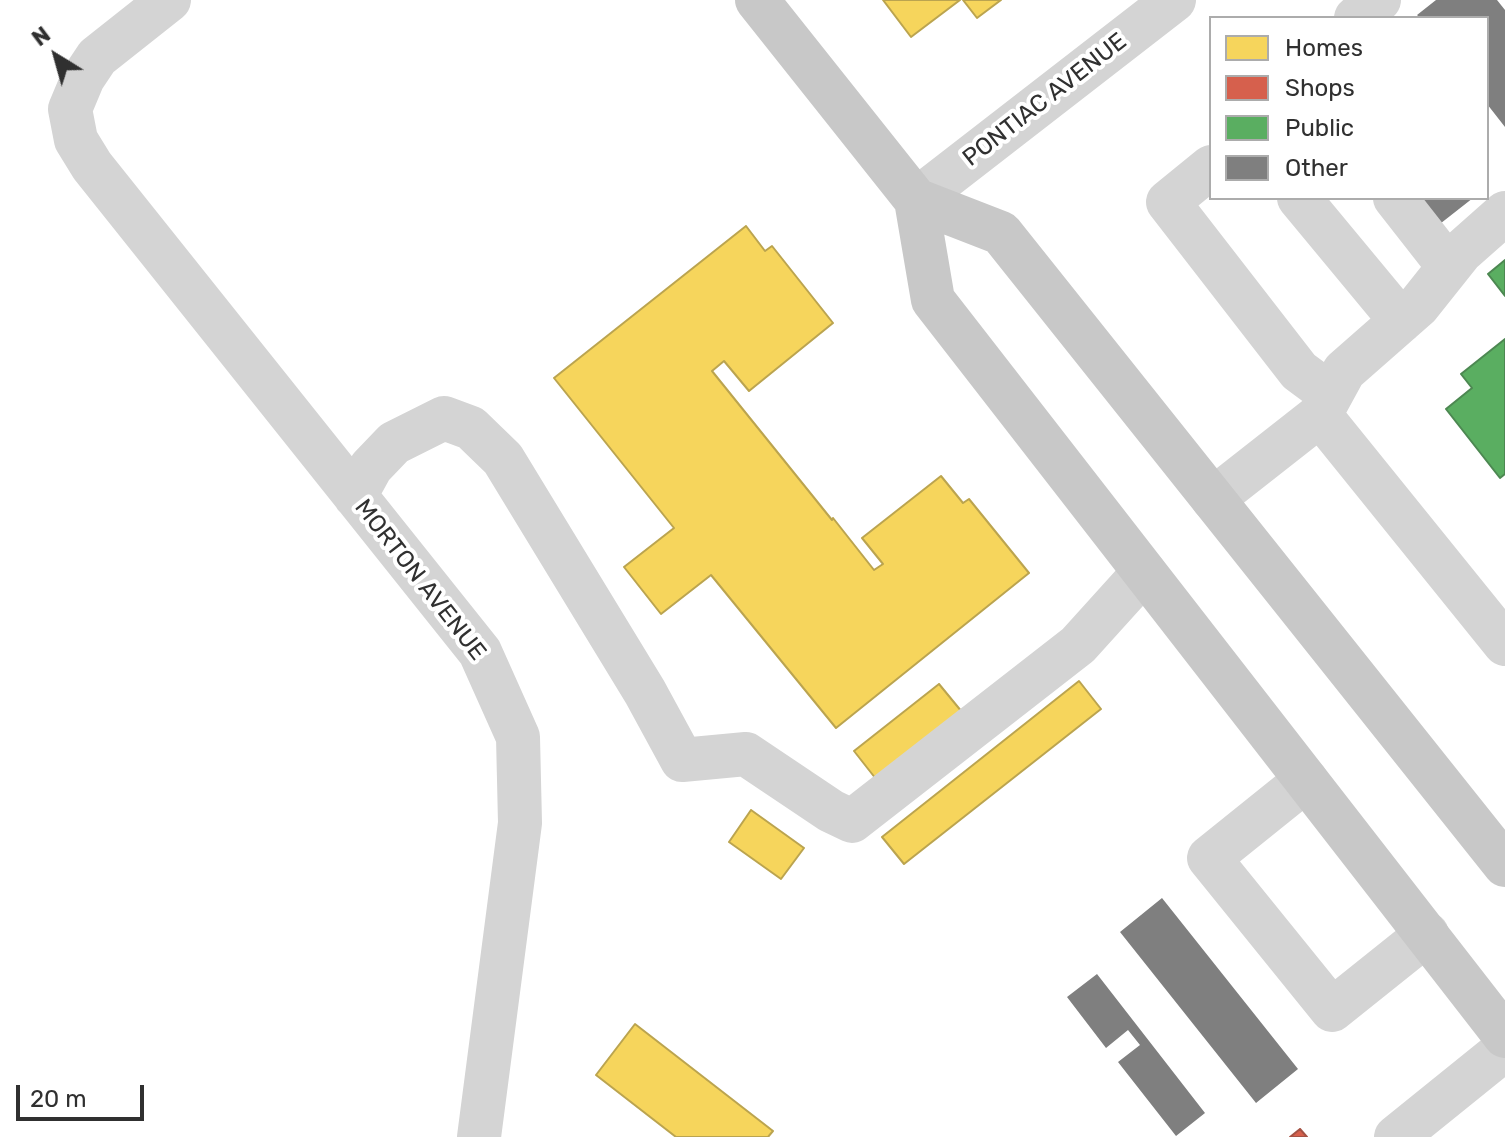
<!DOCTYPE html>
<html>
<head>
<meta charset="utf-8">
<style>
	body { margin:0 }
	#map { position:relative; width:1505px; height:1137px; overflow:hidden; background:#fff; font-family:Rubik,sans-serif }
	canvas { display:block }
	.legend { position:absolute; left:1209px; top:16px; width:280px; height:184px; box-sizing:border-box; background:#fff; border:2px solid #acacac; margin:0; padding:10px 14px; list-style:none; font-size:24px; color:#303030 }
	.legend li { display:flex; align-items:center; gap:16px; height:40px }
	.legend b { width:40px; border:2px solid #acacac }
	.north { position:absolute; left:16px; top:16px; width:80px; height:80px; -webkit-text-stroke:6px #fff; paint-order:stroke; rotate:323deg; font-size:22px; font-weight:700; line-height:32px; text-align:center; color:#303030 }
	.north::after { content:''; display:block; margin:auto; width:28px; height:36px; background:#303030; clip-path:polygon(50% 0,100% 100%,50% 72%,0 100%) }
	.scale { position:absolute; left:16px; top:1085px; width:128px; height:36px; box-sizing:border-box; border:4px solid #303030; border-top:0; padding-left:10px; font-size:24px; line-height:28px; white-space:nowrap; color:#303030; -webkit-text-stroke:6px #fff; paint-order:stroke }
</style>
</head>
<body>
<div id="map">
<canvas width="1505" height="1137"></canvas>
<ul class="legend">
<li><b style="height:22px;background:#f6d55c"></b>Homes</li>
<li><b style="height:22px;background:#d6604d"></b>Shops</li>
<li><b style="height:22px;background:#5aae61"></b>Public</li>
<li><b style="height:22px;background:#7f7f7f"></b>Other</li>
</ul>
<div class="north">N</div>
<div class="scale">20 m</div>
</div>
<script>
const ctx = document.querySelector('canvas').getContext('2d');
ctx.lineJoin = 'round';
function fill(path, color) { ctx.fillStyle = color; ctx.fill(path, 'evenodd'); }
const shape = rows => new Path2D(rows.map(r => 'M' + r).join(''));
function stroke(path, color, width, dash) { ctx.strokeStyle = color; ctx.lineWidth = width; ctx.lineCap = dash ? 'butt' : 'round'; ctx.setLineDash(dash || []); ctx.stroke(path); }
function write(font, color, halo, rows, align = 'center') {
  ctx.font = font + ' Rubik,sans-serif'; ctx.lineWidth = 8; ctx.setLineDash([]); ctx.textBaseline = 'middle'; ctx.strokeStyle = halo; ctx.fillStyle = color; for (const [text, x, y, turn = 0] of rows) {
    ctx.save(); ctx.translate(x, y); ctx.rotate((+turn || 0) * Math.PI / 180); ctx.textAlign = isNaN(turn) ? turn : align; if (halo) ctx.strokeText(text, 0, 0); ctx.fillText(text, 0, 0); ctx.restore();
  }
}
const homes = shape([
	[883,0,960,0,911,37,883,0],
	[963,0,1001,0,977,18,963,0],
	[746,226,765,251,772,246,833,323,749,391,724,361,712,371,832,520,833,518,874,570,883,564,862,538,941,476,963,503,969,499,1029,573,836,728,711,575,661,614,624,567,674,528,554,378,746,226],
	[1079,681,1101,709,904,864,882,837,1079,681],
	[939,684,962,712,876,779,854,751,939,684],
	[751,810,804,848,781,879,729,842,751,810],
	[635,1024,773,1131,768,1137,676,1137,596,1075,635,1024]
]);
fill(homes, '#f6d55c');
stroke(homes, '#bba44f', 2);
const shops = shape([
	[1300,1129,1307,1137,1290,1137,1300,1129]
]);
fill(shops, '#d6604d');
stroke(shops, '#a45244', 2);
const public = shape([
	[1505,260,1505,296,1488,274,1505,260],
	[1505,339,1505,474,1500,478,1446,409,1472,388,1461,374,1505,339]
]);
fill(public, '#5aae61');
stroke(public, '#4d8852', 2);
fill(shape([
	[1436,0,1497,0,1505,10,1505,127,1487,104,1487,18,1420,18,1417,15],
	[1412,198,1473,198,1436,227],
	[1162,898,1298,1069,1256,1103,1120,932],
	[1097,974,1205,1113,1176,1136,1118,1062,1140,1045,1128,1030,1106,1048,1067,997]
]), '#7f7f7f');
stroke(shape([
	[169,0,97,57,83,78,70,109,76,140,92,166,480,652,518,737,520,823,479,1137],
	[1356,18,1379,0],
	[1211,167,1168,202,1299,371,1330,394],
	[1299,198,1401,321],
	[1395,198,1449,267],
	[916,200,1174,0],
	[1320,415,1344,371,1418,306,1461,252,1505,213],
	[355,496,371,467,394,443,444,418,471,428,503,459,645,692,682,760,746,754,831,811,852,821,1078,645,1144,572],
	[1213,499,1320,415,1505,644],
	[1306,780,1209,858,1332,1010,1427,934],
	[1396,1137,1505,1049]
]), '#d4d4d4', 44);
stroke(shape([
	[757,0,916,200,933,300,1505,1036],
	[916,200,1001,233,1505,865]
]), '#c8c8c8', 44);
write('24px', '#303030', '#fff', [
	["PONTIAC AVENUE",1045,100,-38],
	["MORTON AVENUE",420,580,52]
]);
</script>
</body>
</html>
